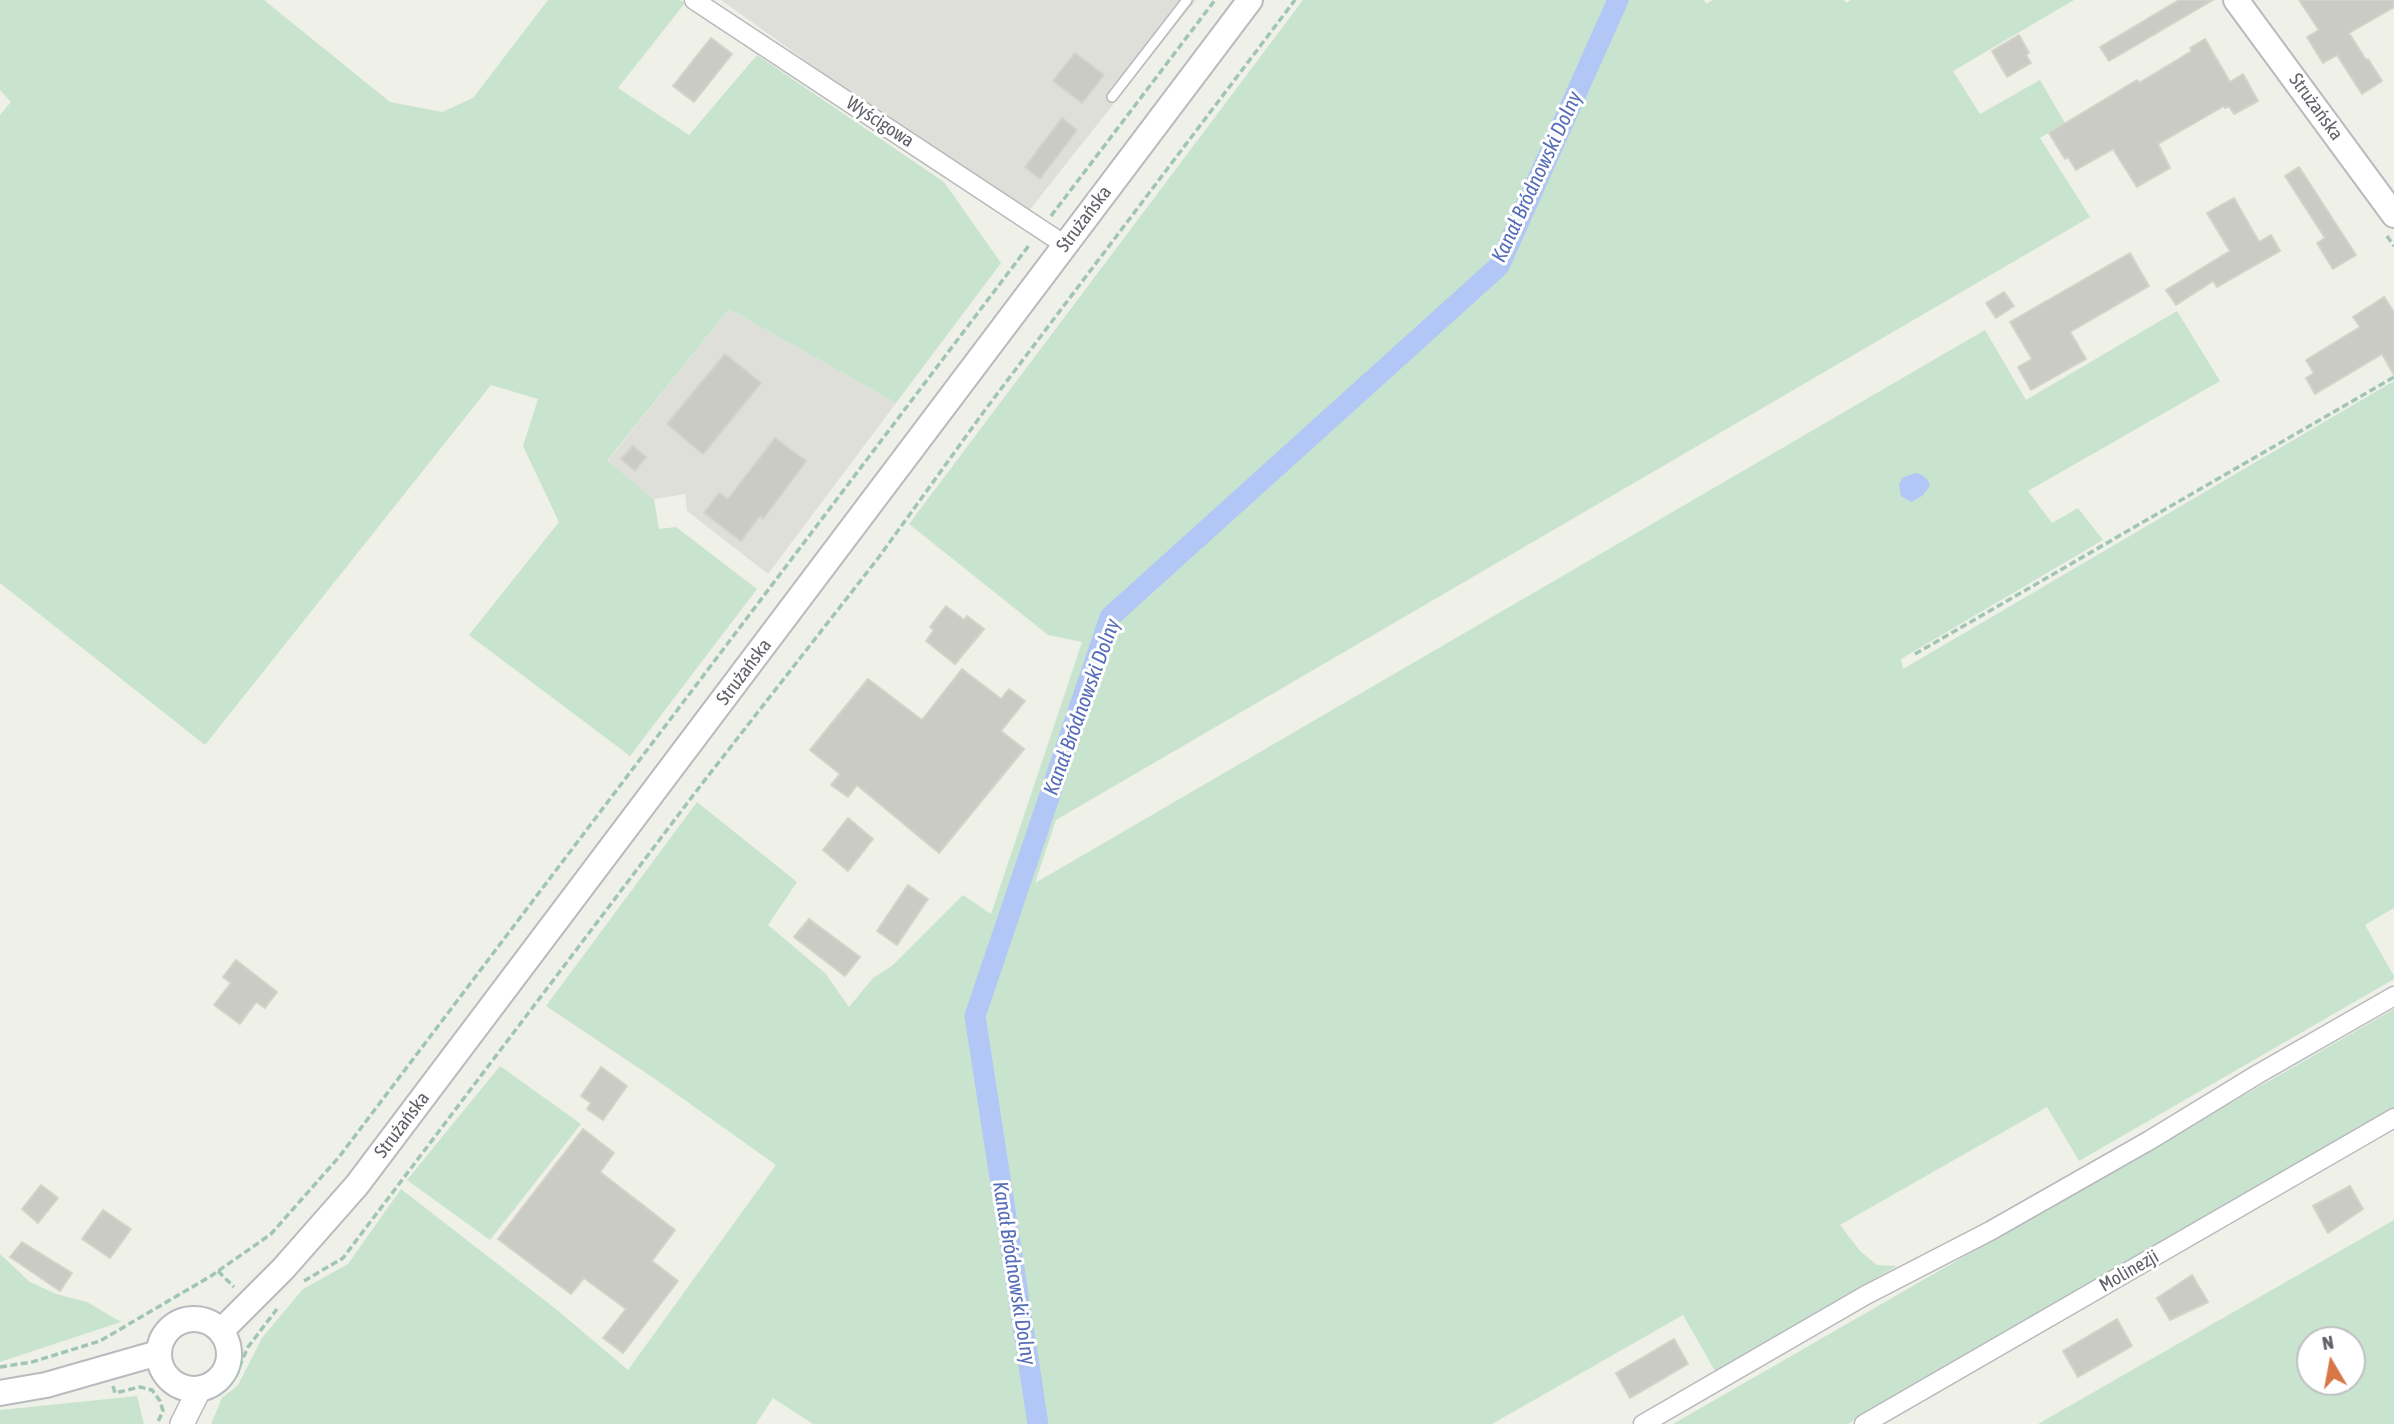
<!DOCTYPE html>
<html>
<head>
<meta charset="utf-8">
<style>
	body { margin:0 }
	#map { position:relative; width:2394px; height:1424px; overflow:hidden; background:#eff0e8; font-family:"Asap Condensed",sans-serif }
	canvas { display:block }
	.north { position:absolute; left:2296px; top:1326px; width:70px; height:70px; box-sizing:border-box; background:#fff; border:2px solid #bfc0c2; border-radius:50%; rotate:350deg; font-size:19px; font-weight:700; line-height:28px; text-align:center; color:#5f6167 }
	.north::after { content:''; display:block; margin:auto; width:24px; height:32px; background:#d77747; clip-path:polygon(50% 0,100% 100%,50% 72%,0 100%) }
</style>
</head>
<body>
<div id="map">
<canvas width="2394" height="1424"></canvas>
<div class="north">N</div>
</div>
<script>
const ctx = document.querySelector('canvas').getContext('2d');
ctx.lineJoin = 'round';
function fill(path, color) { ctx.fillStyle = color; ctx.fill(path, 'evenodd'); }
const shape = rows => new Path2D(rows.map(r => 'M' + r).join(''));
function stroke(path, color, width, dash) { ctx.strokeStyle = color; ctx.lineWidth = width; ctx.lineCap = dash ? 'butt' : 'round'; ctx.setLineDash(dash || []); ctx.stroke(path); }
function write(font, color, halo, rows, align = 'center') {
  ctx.font = font + ' "Asap Condensed",sans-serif'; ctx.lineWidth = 6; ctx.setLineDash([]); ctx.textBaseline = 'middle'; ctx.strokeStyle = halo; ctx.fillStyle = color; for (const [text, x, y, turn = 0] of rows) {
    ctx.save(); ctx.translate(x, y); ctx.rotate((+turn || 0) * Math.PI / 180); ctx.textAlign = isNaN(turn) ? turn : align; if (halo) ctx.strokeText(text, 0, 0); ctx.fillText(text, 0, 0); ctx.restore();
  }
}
fill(shape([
	[721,0,1196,0,1024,217],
	[729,309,896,403,768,574,687,511,685,494,654,499,607,462]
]), '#dfdfda');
fill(shape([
	[0,0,264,0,390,102,442,112,473,98,548,0,680,0,685,3,618,88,689,135,757,55,944,182,1001,263,896,403,729,309,607,461,654,499,659,529,676,527,757,589,630,756,469,635,559,522,523,446,538,399,491,385,205,745,0,583,0,115,11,102,0,90],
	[1303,0,1704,0,1706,4,1713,0,1844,0,1846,3,1851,0,2074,0,1953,71,1980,114,2040,80,2065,123,2040,138,2090,217,1056,820,1035,883,1985,330,2026,400,2177,311,2220,381,2028,491,2052,523,2078,508,2103,540,1901,659,1903,669,2394,381,2394,908,2365,925,2394,976,2394,979,2079,1161,2047,1107,1840,1225,1860,1251,1877,1265,1897,1266,1715,1371,1683,1315,1492,1424,813,1424,773,1398,756,1424,211,1424,222,1398,238,1385,262,1338,303,1289,348,1264,401,1189,557,1310,628,1370,776,1165,658,1081,546,1006,697,802,797,882,768,925,825,973,849,1007,873,978,893,965,963,895,991,914,1082,642,1048,635,909,524],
	[2394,1009,2394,1108,1848,1424,1673,1424],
	[500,1066,581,1124,490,1240,407,1180],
	[2394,1220,2394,1424,2038,1424],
	[2310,1340,2352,1340,2352,1382,2310,1382],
	[0,1254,30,1282,56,1294,87,1302,121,1322,0,1362],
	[137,1396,144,1424,0,1424,0,1410]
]), '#c8e4cf');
fill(shape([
	[1915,473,1922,475,1928,480,1930,486,1922,496,1911,502,1901,496,1899,485,1902,478]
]), '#b2c7f6');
stroke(shape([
	[1038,1424,975,1016,1110,617,1499,266,1618,0]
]), '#b2c7f6', 21);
const building = shape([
	[2179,0,2213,0,2109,61,2100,47,2179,0],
	[2299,0,2394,0,2394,7,2349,33,2366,60,2368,59,2382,81,2362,94,2337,55,2323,63,2307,37,2319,30,2299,0],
	[2019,35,2029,53,2026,55,2031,63,2007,77,1992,51,2019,35],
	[711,38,732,54,694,102,673,86,711,38],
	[2205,39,2230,82,2243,74,2258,101,2234,114,2229,106,2225,108,2224,106,2158,144,2170,168,2137,187,2113,149,2076,170,2068,157,2065,159,2049,133,2137,80,2139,83,2192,51,2190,48,2205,39],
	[1075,53,1104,75,1082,103,1053,81,1075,53],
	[1062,118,1077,130,1040,179,1025,167,1062,118],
	[2299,167,2356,255,2333,269,2317,243,2325,238,2285,176,2299,167],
	[2234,198,2259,242,2271,235,2280,251,2217,287,2213,281,2176,305,2166,290,2230,251,2207,213,2234,198],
	[2130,253,2149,286,2070,332,2086,359,2031,390,2018,367,2032,359,2010,322,2130,253],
	[2004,292,2014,306,1996,318,1986,303,2004,292],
	[2384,297,2394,312,2394,375,2382,354,2315,394,2306,378,2314,373,2306,360,2360,327,2353,317,2384,297],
	[725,354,761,383,703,454,667,424,725,354],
	[775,438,806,461,763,519,760,516,741,541,704,513,719,493,728,499,775,438],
	[633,446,646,457,635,471,621,459,633,446],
	[946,606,964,620,967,616,984,629,955,664,926,641,934,630,930,627,946,606],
	[962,669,1001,699,1009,689,1025,701,1001,731,1024,749,939,853,857,785,848,797,831,785,840,774,810,750,868,679,922,720,962,669],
	[848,818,873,839,848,871,823,850,848,818],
	[908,885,928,899,897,945,877,931,908,885],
	[809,919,860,957,845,976,794,937,809,919],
	[236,960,277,992,265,1008,256,1002,240,1024,214,1005,231,983,223,977,236,960],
	[601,1067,627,1086,603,1120,587,1109,591,1103,581,1096,601,1067],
	[583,1129,614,1153,600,1172,675,1230,652,1261,678,1281,623,1353,603,1338,626,1309,584,1278,571,1294,498,1239,583,1129],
	[41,1185,58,1198,38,1223,22,1209,41,1185],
	[2350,1186,2363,1209,2328,1233,2313,1206,2350,1186],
	[103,1210,131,1229,110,1258,82,1239,103,1210],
	[22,1242,72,1273,60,1291,10,1257,22,1242],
	[2192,1275,2208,1302,2170,1320,2157,1298,2192,1275],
	[2117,1319,2132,1346,2078,1377,2063,1351,2117,1319],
	[1674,1339,1688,1364,1630,1398,1616,1373,1674,1339]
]);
fill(building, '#cbcbc5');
stroke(building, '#d4d3c7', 2);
const service = shape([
	[1112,97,1187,0]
]);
const minor = shape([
	[694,0,1065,245],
	[1643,1424,1866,1295,1990,1231,2150,1140,2258,1074,2394,996],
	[1864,1424,2394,1118]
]);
const tertiary = shape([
	[182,1424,200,1388]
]);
const secondary = shape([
	[2236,0,2394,215],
	'159 1354a35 35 0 1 1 70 0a35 35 0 1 1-70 0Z',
	[221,1331,283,1269,357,1185,1250,0],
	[0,1393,46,1385,158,1353]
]);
stroke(service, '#b8b8bd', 12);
stroke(minor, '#b8b8bd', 21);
stroke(tertiary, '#b8b8bd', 26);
stroke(secondary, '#b9bac0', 28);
stroke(shape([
	[1051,216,1215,0],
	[2387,236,2394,246],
	[1915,654,2394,377],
	[218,1271,234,1287],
	[304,1281,343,1258,701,785,879,557,985,410,1295,0],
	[0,1367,32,1362,100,1341,211,1276,271,1234,339,1157,1030,244],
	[113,1386,115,1393,140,1387,152,1390,160,1401,163,1411,157,1424],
	[220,1391,234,1379,248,1347,277,1309]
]), '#a1c5b4', 3.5, [7, 3.5]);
stroke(service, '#fff', 9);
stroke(minor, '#fff', 18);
stroke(tertiary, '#fff', 23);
stroke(secondary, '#fff', 24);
write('19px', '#5f6167', '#fff', [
	["Strużańska",2316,107,54],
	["Wyścigowa",880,122,33],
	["Strużańska",1084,219,-53],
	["Strużańska",744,672,-53],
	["Strużańska",402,1125,-53],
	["Molinezji",2129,1271,-30]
]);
write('italic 21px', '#566db8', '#fff', [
	["Kanał Bródnowski Dolny",1537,177,-65],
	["Kanał Bródnowski Dolny",1082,707,-70],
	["Kanał Bródnowski Dolny",1014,1273,81]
]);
</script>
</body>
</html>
